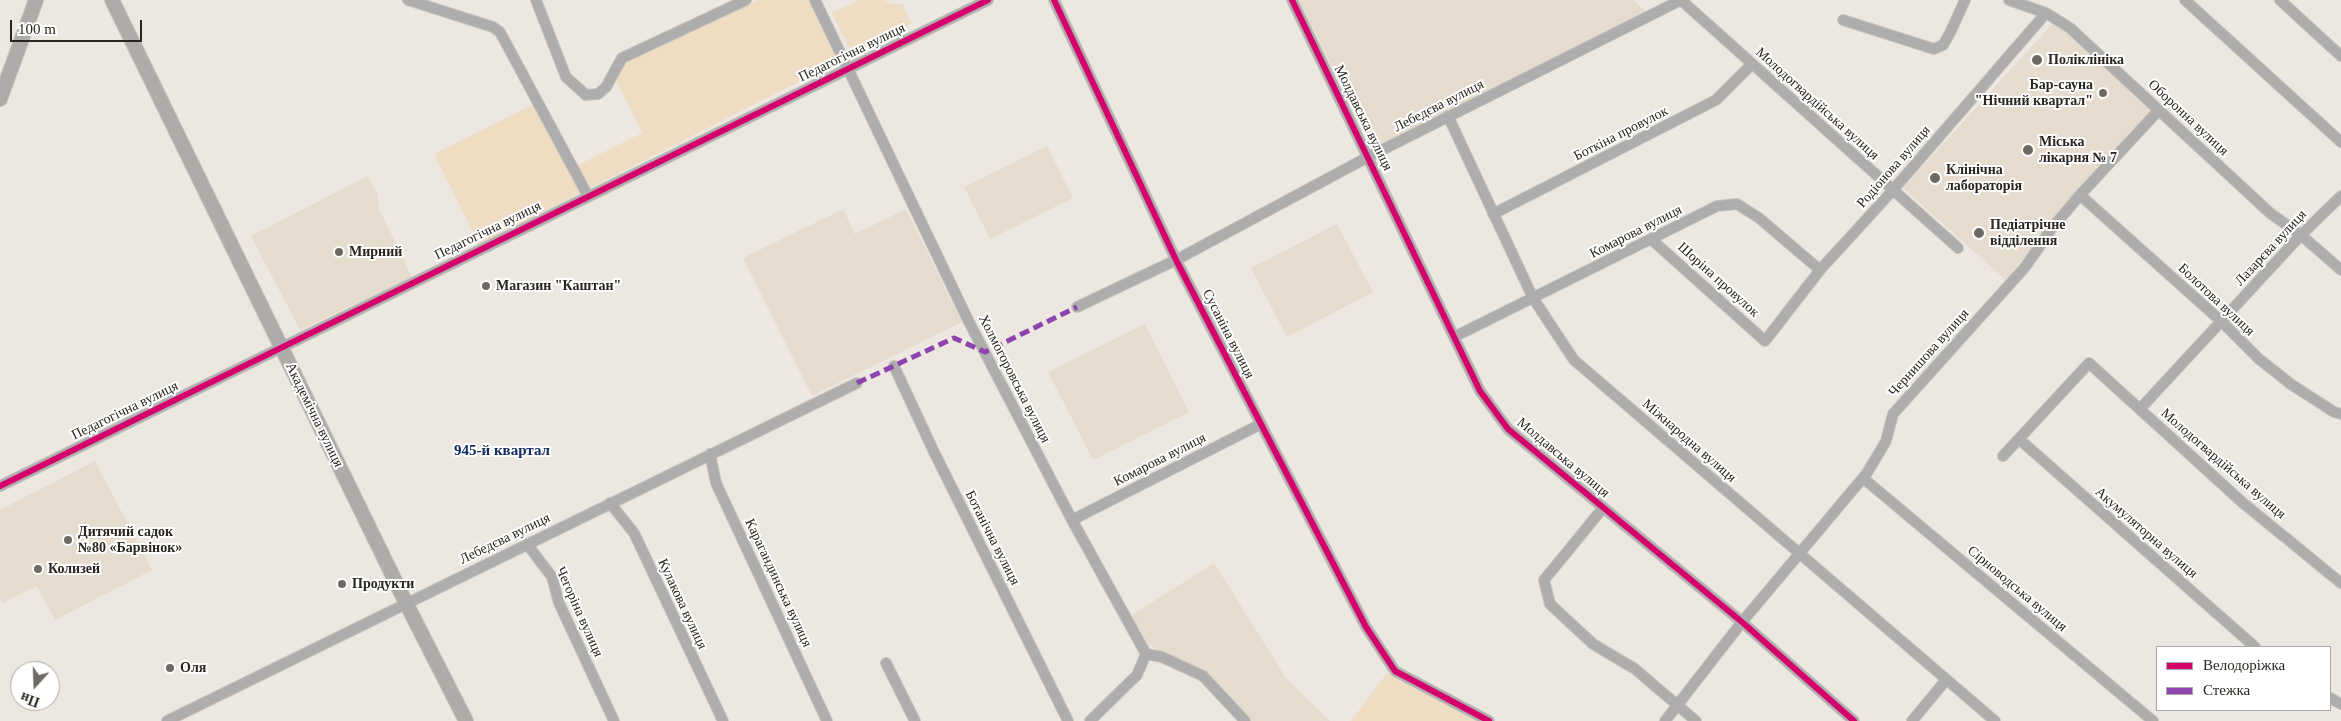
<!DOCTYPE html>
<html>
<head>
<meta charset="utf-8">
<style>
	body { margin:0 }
	#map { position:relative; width:2341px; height:721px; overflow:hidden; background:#ece7e0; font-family:"Times New Roman",serif }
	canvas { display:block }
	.legend { position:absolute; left:2156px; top:646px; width:175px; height:65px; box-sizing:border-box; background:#fff; border:1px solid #a9a8a6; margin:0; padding:6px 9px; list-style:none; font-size:15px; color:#292520 }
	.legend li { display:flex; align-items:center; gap:10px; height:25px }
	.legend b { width:25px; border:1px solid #a9a8a6 }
	.north { position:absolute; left:10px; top:661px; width:50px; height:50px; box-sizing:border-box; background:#fff; border:1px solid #a9a8a6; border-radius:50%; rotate:200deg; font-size:14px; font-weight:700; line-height:20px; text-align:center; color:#292520 }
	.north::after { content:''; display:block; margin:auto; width:18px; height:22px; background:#6d6963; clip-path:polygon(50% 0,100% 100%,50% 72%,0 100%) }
	.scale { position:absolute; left:10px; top:20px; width:132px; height:22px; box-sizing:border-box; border:2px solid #292520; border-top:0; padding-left:6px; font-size:15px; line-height:18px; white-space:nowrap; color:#292520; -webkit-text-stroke:4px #fff; paint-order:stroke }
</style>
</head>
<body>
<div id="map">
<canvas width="2341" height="721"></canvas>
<ul class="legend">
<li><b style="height:6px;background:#d6006c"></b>Велодоріжка</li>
<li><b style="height:6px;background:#8e44ad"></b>Стежка</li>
</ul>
<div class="north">Пн</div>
<div class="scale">100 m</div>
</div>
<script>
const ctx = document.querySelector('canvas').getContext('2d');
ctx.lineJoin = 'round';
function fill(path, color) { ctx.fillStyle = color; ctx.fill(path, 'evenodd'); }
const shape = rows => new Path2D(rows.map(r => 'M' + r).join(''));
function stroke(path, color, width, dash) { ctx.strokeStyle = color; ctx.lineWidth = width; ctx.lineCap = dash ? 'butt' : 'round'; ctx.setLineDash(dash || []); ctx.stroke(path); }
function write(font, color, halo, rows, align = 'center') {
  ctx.font = font + ' "Times New Roman",serif'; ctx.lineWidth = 4; ctx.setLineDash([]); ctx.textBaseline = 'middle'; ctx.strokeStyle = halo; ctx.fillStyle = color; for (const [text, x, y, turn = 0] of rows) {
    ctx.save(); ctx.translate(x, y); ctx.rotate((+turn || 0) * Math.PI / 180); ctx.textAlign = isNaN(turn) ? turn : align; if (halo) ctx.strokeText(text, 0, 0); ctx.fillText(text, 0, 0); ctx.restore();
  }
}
fill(shape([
	[1299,0,1633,0,1647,12,1373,150],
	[2054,22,2153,112,2047,228,2006,280,1903,188],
	[1047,146,1073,198,990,239,964,187],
	[368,176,378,195,379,209,412,277,300,330,251,236],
	[843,209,855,234,906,209,962,322,812,396,743,258],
	[1337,224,1373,292,1287,337,1251,268],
	[1145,324,1189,412,1093,460,1048,372],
	[95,461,152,570,55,620,37,586,2,603,0,598,0,510],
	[1214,563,1286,678,1330,721,1250,721,1205,672,1146,644,1132,615]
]), '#e6dcce');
fill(shape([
	[758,0,809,0,840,61,479,244,434,154,540,101,574,167,642,133,611,70],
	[860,0,884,0,892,4,902,4,912,23,852,53,832,13],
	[1387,673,1480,721,1351,721]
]), '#eedcc3');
const street = shape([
	[408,0,493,27,500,32,588,196],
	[536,0,566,77,586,95,598,94,606,87,622,58,746,0],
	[815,0,969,322,1072,520,1146,654,1162,657,1203,676,1245,721],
	[1054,0,1176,260,1366,627,1395,671,1489,721],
	[1292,0,1480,391,1508,429,1742,622,1854,721],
	[1681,0,1958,248],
	[2009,0,2046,13,2070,28,2270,213,2301,235,2341,270],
	[2185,0,2341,142],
	[2280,0,2341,56],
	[1843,20,1934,49,1943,45,1950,33,1965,0],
	[1448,116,1533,298,1574,360,1995,721],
	[2080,195,2221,321,2259,359,2292,385,2334,412,2341,414],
	[1493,214,1716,100,1752,64],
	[1652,240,1765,341,1820,270,1893,190,2046,13],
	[1077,307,1176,260,1368,157,1681,0],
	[1454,337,1717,206,1737,204,1759,218,1820,270],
	[894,366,934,452,1068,721],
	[2140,409,2301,235,2341,196],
	[2019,439,2255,647],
	[710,454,716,483,827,721],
	[2003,456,2089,363,2243,503,2341,583],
	[1863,478,2153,721],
	[0,486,988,0],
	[610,503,634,533,723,721],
	[1603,508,1544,580,1550,604,1593,644,1635,669,1696,721],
	[1072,520,1261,424],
	[527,544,552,577,559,603,614,721],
	[886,663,915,721],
	[2330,698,2341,704],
	[167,721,857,383],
	[1090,721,1137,675,1146,654],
	[1665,721,1742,622,1867,473,1886,441,1893,414,2026,266,2052,228,2080,195,2159,110],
	[1912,721,1946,680]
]);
const secondary = shape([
	[112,0,406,603,466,721],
	[0,99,36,0]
]);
stroke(street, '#c8c4be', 12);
stroke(secondary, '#c8c4be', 16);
stroke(street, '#aeadad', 10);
stroke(secondary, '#adacab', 14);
stroke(shape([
	[857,383,954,338,985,352,1077,307]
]), '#8e44ad', 5, [10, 5]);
stroke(shape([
	[1054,0,1176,260,1366,627,1395,671,1489,721],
	[1292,0,1480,391,1508,429,1742,622,1854,721],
	[0,486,988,0]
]), '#d6006c', 6);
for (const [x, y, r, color] of [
	[2037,60,6,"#6d6963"],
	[2103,93,5,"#6d6963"],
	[2028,150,6,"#6d6963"],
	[1935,178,6,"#6d6963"],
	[1979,233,6,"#6d6963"],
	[339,252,5,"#6d6963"],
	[486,286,5,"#6d6963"],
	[68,540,5,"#6d6963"],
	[38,569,5,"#6d6963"],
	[342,584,5,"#6d6963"],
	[170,668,5,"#6d6963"]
]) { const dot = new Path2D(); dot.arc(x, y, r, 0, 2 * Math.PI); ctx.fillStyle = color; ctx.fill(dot); stroke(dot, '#fff', 2); }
write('14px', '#292520', '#fff', [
	["Педагогічна вулиця",852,53,-26],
	["Молодогвардійська вулиця",1817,104,42],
	["Лебедєва вулиця",1439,106,-27],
	["Молдавська вулиця",1363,118,64],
	["Оборонна вулиця",2188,118,43],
	["Боткіна провулок",1621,134,-27],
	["Родіонова вулиця",1894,167,-49],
	["Педагогічна вулиця",488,231,-26],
	["Комарова вулиця",1636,232,-27],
	["Лазарєва вулиця",2271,248,-47],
	["Шоріна провулок",1718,280,42],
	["Болотова вулиця",2216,300,43],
	["Сусаніна вулиця",1228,334,63],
	["Чернишова вулиця",1929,353,-48],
	["Холмогоровська вулиця",1014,379,63],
	["Педагогічна вулиця",125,411,-26],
	["Академічна вулиця",314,415,64],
	["Міжнародна вулиця",1689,441,41],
	["Молдавська вулиця",1563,458,40],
	["Комарова вулиця",1160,460,-27],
	["Молодогвардійська вулиця",2223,464,41],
	["Акумуляторна вулиця",2146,533,41],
	["Ботанічна вулиця",992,538,63],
	["Лебедєва вулиця",505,539,-26],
	["Карагандинська вулиця",778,583,65],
	["Сірноводська вулиця",2017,589,40],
	["Кулакова вулиця",682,604,65],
	["Чегоріна вулиця",579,612,66]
]);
write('bold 14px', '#292520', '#fff', [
	["Поліклініка",2048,60],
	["Бар-сауна",2093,85,"right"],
	["\"Нічний квартал\"",2093,101,"right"],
	["Міська",2039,142],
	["лікарня № 7",2039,158],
	["Клінічна",1946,170],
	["лабораторія",1946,186],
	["Педіатрічне",1990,225],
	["відділення",1990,241],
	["Мирний",349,252],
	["Магазин \"Каштан\"",496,286],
	["Дитячий садок",78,532],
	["№80 «Барвінок»",78,548],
	["Колизей",48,569],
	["Продукти",352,584],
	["Оля",180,668]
], 'left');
write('bold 15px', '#132b61', '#fff', [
	["945-й квартал",502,451]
]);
</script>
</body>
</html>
